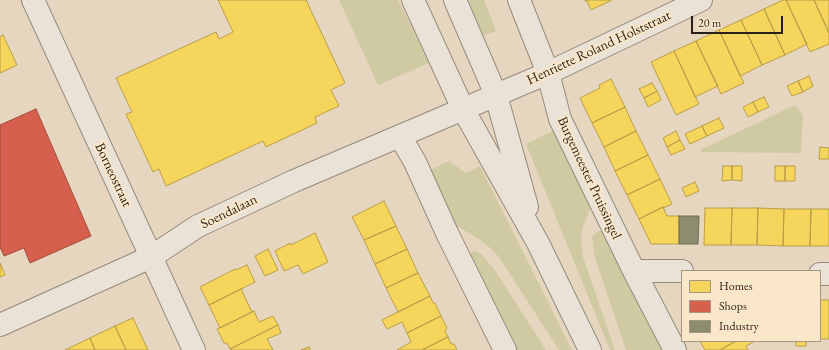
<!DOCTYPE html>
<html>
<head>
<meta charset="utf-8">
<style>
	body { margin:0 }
	#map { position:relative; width:829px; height:350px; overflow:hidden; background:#e7d6bf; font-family:"EB Garamond",serif }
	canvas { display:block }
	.legend { position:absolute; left:681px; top:270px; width:140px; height:72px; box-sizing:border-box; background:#fae7ca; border:1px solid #a69782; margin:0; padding:5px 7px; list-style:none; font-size:12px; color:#271f16 }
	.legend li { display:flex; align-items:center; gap:8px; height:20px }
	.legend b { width:20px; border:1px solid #a69782 }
	.scale { position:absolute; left:691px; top:16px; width:92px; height:18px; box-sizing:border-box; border:2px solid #271f16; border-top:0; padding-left:5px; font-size:12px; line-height:14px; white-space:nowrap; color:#271f16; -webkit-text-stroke:3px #fae7ca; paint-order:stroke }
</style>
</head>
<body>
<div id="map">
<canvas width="829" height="350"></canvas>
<ul class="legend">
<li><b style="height:11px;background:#f6d55c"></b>Homes</li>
<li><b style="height:11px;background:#d6604d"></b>Shops</li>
<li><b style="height:11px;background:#8c8c6e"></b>Industry</li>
</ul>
<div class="scale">20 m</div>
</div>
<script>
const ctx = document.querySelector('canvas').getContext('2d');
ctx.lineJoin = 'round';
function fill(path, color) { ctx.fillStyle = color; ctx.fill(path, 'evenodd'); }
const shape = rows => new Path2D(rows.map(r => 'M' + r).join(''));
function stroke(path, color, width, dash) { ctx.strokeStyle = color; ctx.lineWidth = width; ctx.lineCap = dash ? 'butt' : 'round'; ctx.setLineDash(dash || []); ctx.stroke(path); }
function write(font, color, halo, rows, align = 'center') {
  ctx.font = font + ' "EB Garamond",serif'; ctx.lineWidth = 4; ctx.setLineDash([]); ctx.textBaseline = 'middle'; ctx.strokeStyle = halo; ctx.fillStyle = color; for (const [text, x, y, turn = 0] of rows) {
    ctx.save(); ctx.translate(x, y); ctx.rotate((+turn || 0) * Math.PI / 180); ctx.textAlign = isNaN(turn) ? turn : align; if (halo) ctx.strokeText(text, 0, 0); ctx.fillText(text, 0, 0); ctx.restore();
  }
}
fill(shape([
	[339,0,398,0,429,63,378,85],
	[468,0,484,0,496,31,482,36],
	[795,105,803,115,801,153,702,152,700,150],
	[555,130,590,203,590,209,582,229,581,239,583,257,615,350,610,350,526,144],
	[449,161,466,173,480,166,572,350,559,350,499,257,488,246,477,238,455,225,428,171],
	[601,231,605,233,662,350,626,350,596,261,594,252,592,237,597,232],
	[474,251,478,252,482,255,494,269,546,350,512,350,469,256,470,254]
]), '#d0caa2');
const homes = shape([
	[218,0,306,0,345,83,331,90,339,106,315,117,317,123,266,147,263,141,166,186,159,169,153,172,126,114,132,112,116,78,216,32,219,39,233,32,218,0],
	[585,0,612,0,591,10,587,1,586,2,585,0],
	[783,0,786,0,807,44,785,55,764,9,783,0],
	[786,0,814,0,829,33,829,44,810,52,786,0],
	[814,0,829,0,829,33,814,0],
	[764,9,785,55,762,65,741,20,764,9],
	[741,20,762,65,740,76,719,30,741,20],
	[719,30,744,83,721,94,696,41,719,30],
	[3,35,17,65,0,73,0,37,3,35],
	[696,41,718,86,695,97,674,51,696,41],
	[674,51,699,104,676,115,651,62,674,51],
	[809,76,813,86,803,92,798,81,809,76],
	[611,79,625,107,592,123,580,98,600,88,599,85,611,79],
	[798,81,803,92,792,96,787,86,798,81],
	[652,83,657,91,644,98,639,89,652,83],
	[657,91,661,100,648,107,644,98,657,91],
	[764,97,769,107,758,112,753,102,764,97],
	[753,102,758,112,748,117,743,107,753,102],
	[625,107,636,131,604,147,592,123,625,107],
	[719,118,724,128,707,136,702,126,719,118],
	[702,126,707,136,690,144,685,134,702,126],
	[636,131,648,155,615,171,604,147,636,131],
	[676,131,680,140,667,147,663,138,676,131],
	[680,140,685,149,671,155,667,147,680,140],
	[820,147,829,148,829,159,819,159,820,147],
	[648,155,660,179,627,195,615,171,648,155],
	[723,166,732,166,732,180,722,181,723,166],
	[732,166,742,166,742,181,732,180,732,166],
	[775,166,785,166,785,181,775,181,775,166],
	[785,166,795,166,795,181,785,181,785,166],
	[660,179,672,204,663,208,663,207,639,219,627,195,660,179],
	[695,182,699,191,686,197,682,188,695,182],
	[384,201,396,226,364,240,352,217,384,201],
	[663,207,667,216,679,216,679,244,651,244,639,219,663,207],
	[705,208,732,208,731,245,704,245,705,208],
	[732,208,758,208,757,245,731,245,732,208],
	[758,208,784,209,783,246,757,245,758,208],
	[784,209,811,209,810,246,783,246,784,209],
	[811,209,829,209,829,246,810,246,811,209],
	[396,226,407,249,375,264,364,240,396,226],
	[315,233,328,262,303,274,298,265,284,271,275,251,290,243,291,245,315,233],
	[268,249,278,270,265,276,255,256,268,249],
	[407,249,418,273,386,288,375,264,407,249],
	[0,263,5,275,0,277,0,263],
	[247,265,255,282,209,305,200,287,235,269,236,270,247,265],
	[418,273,430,296,398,312,386,288,418,273],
	[241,289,252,312,220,328,209,305,241,289],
	[430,296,433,303,435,303,441,316,407,333,402,322,387,329,382,320,430,296],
	[820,300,829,300,829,339,820,339,820,300],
	[254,311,259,322,273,316,278,325,230,349,227,343,224,343,217,329,254,311],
	[441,316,447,328,445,331,448,337,422,350,397,350,411,342,407,333,441,316],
	[133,318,148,350,126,350,115,326,133,318],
	[278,325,281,333,267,339,273,350,231,350,230,349,278,325],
	[115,326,126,350,95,350,90,338,115,326],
	[448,337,451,344,454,344,457,350,422,350,448,337],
	[90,338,95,350,65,350,90,338],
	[700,341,736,341,720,350,705,350,700,341],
	[736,341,755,341,746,346,748,350,720,350,736,341],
	[796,341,806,341,806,346,796,346,796,341],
	[309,347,310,350,301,350,309,347]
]);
fill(homes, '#f6d55c');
stroke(homes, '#b89e47', 1);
const shops = shape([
	[36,109,91,236,30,263,24,248,4,256,0,247,0,125,36,109]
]);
fill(shops, '#d6604d');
stroke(shops, '#a24c3c', 1);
const industry = shape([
	[679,216,699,216,698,244,679,244,679,216]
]);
fill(industry, '#8c8c6e');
stroke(industry, '#6e6b54', 1);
const minor = shape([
	[33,0,194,350],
	[413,0,463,109,538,243,590,350],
	[455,0,496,95,527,207],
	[519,0,548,73,560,119,634,271,675,350],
	[400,136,415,162,447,233,505,350],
	[634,271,682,271],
	[820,274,829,274],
	[0,325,151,257,198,226,294,181,548,73,701,0]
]);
stroke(minor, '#948a7c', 24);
stroke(minor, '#eae2d6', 22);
write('14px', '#271f16', '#fae7ca', [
	["Henriette Roland Holststraat",599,48,-25],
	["Borneostraat",113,175,65],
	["Burgemeester Pruissingel",589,178,65],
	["Soendalaan",229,212,-26]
]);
</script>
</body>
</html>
